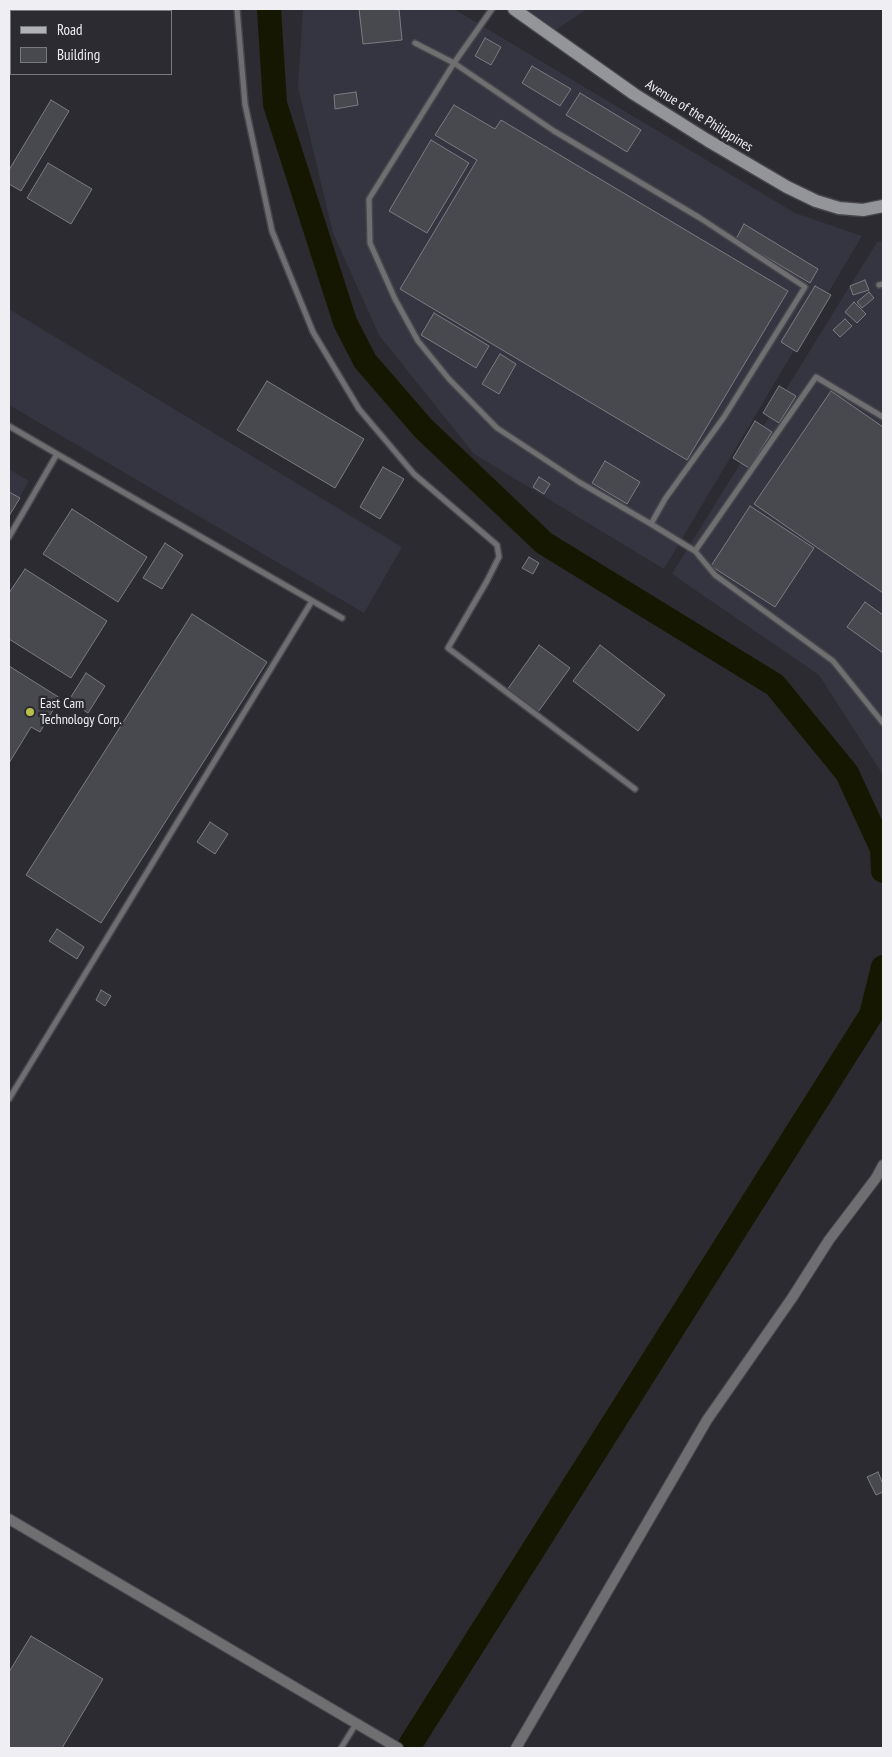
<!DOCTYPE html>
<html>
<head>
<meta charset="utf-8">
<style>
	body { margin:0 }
	#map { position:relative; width:892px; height:1757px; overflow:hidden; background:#2b2b31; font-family:"PT Sans Narrow",sans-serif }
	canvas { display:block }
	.frame { position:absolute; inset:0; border:10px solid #efeff3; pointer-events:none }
	.legend { position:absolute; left:10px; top:10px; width:162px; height:65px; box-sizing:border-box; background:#2b2b31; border:1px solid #79797f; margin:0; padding:6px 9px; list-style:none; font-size:15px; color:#efeff3 }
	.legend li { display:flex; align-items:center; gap:10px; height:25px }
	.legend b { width:25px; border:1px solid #79797f }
</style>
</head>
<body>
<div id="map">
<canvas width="892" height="1757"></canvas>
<div class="frame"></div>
<ul class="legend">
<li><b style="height:6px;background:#b1b2b8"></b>Road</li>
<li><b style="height:14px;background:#48494f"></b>Building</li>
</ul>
</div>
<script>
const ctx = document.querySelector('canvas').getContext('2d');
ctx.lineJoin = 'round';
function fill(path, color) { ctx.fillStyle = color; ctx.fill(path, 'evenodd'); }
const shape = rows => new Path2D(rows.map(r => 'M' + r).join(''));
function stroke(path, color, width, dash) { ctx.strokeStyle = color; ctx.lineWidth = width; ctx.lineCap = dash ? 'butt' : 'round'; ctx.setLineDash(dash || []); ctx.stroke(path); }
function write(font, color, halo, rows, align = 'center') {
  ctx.font = font + ' "PT Sans Narrow",sans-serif'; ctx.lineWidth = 5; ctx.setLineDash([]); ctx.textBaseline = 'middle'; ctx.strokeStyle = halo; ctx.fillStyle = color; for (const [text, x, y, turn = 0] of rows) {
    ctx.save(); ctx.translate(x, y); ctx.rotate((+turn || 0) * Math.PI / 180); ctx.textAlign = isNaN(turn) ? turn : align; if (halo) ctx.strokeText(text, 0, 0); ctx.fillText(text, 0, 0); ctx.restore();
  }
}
fill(shape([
	[303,9,454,9,795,213,862,236,664,569,474,454,379,335,333,233,298,87],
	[527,9,587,9,556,30],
	[883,241,883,775,819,675,672,574,877,242],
	[9,309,402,547,364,613,9,405],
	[9,469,29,481,9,516]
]), '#343540');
stroke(shape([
	[269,9,275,104,345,322,365,361,423,428,544,543,775,685,847,773,882,849,883,871],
	[408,1748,871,1015,883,967]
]), '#161700', 24);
const building = shape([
	[359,9,399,9,402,40,363,44,359,9],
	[485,38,501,47,491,65,475,56,485,38],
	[532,66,571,89,560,106,522,83,532,66],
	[356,92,358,105,335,109,334,95,356,92],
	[580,93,641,130,627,152,566,115,580,93],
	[51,100,69,111,21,191,9,184,9,170,51,100],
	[454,105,495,129,501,120,788,291,687,460,400,289,477,160,435,135,454,105],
	[431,140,469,163,427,233,389,211,431,140],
	[48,163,92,189,71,224,27,198,48,163],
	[744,224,818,269,810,283,736,239,744,224],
	[865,280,869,290,853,295,850,286,865,280],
	[815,286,831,295,797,352,781,342,815,286],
	[869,292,874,298,862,308,857,302,869,292],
	[854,302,866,314,857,323,845,312,854,302],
	[434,313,489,346,476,368,421,335,434,313],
	[845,319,852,326,840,337,833,330,845,319],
	[500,354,516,364,499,394,482,384,500,354],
	[267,381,364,439,335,488,237,430,267,381],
	[779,386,796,396,779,423,763,413,779,386],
	[831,391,883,427,883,593,754,504,831,391],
	[755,421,772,432,749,468,733,458,755,421],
	[605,461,640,482,627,504,592,483,605,461],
	[383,467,404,479,380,519,360,507,383,467],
	[539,477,550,484,544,494,533,487,539,477],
	[9,492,20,498,9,516,9,492],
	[750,506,814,548,775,607,711,566,750,506],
	[72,509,147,557,118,602,43,554,72,509],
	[165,543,183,555,162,589,143,578,165,543],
	[529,557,539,563,533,574,522,568,529,557],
	[25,569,107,621,71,678,9,639,9,593,25,569],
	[865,602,883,615,883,653,847,627,865,602],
	[192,614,267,662,101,923,26,875,192,614],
	[539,645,570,668,538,712,507,690,539,645],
	[600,645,665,695,638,731,573,681,600,645],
	[9,666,60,698,40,732,31,727,9,763,9,666],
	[86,673,105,686,88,713,69,700,86,673],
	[210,822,228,834,215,854,197,842,210,822],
	[57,929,84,947,77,959,49,941,57,929],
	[101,990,111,996,105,1006,96,1000,101,990],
	[878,1472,883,1484,883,1492,876,1495,867,1477,878,1472],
	[31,1636,103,1679,62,1748,9,1748,9,1672,31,1636]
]);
fill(building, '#48494f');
stroke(building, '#7b7c82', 1);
const lane = shape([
	[237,9,245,104,272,231,313,332,359,409,414,474,497,545,499,557,487,581,448,648,635,789],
	[415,43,454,63,554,131,700,218,805,287,724,417,665,499,651,524,579,482,497,428,449,379,418,341,395,299,370,243,369,199,454,63,492,9],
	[879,285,883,284],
	[883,417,816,377,695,551,715,575,833,661,883,723],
	[9,426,57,454],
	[651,524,695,551],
	[9,537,57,454,342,618],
	[9,1099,312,601],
	[341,1748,356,1724]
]);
const street = shape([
	[9,1519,398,1748],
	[516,1748,707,1420,792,1298,829,1240,876,1178,883,1165]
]);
const secondary = shape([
	[514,9,634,94,707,140,787,187,816,201,839,208,863,210,883,206]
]);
const primary = shape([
	[59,11,63,9],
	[9,51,11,48]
]);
stroke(lane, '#46464c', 8);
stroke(street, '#46464c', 12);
stroke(secondary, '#46464c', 15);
stroke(primary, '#46464c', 15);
stroke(lane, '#6f6f72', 5);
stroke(street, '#6f6f72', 10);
stroke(secondary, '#949599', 12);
stroke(primary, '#b1b2b8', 12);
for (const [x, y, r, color] of [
	[30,712,5,"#bac045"]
]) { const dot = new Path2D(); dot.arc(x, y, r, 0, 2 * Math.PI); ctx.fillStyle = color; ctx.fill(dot); stroke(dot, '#2b2b31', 2); }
write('14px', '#efeff3', '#2b2b31', [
	["Avenue of the Philippines",699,116,32]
]);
write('14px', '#efeff3', '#2b2b31', [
	["East Cam",40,704],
	["Technology Corp.",40,720]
], 'left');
</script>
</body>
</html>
